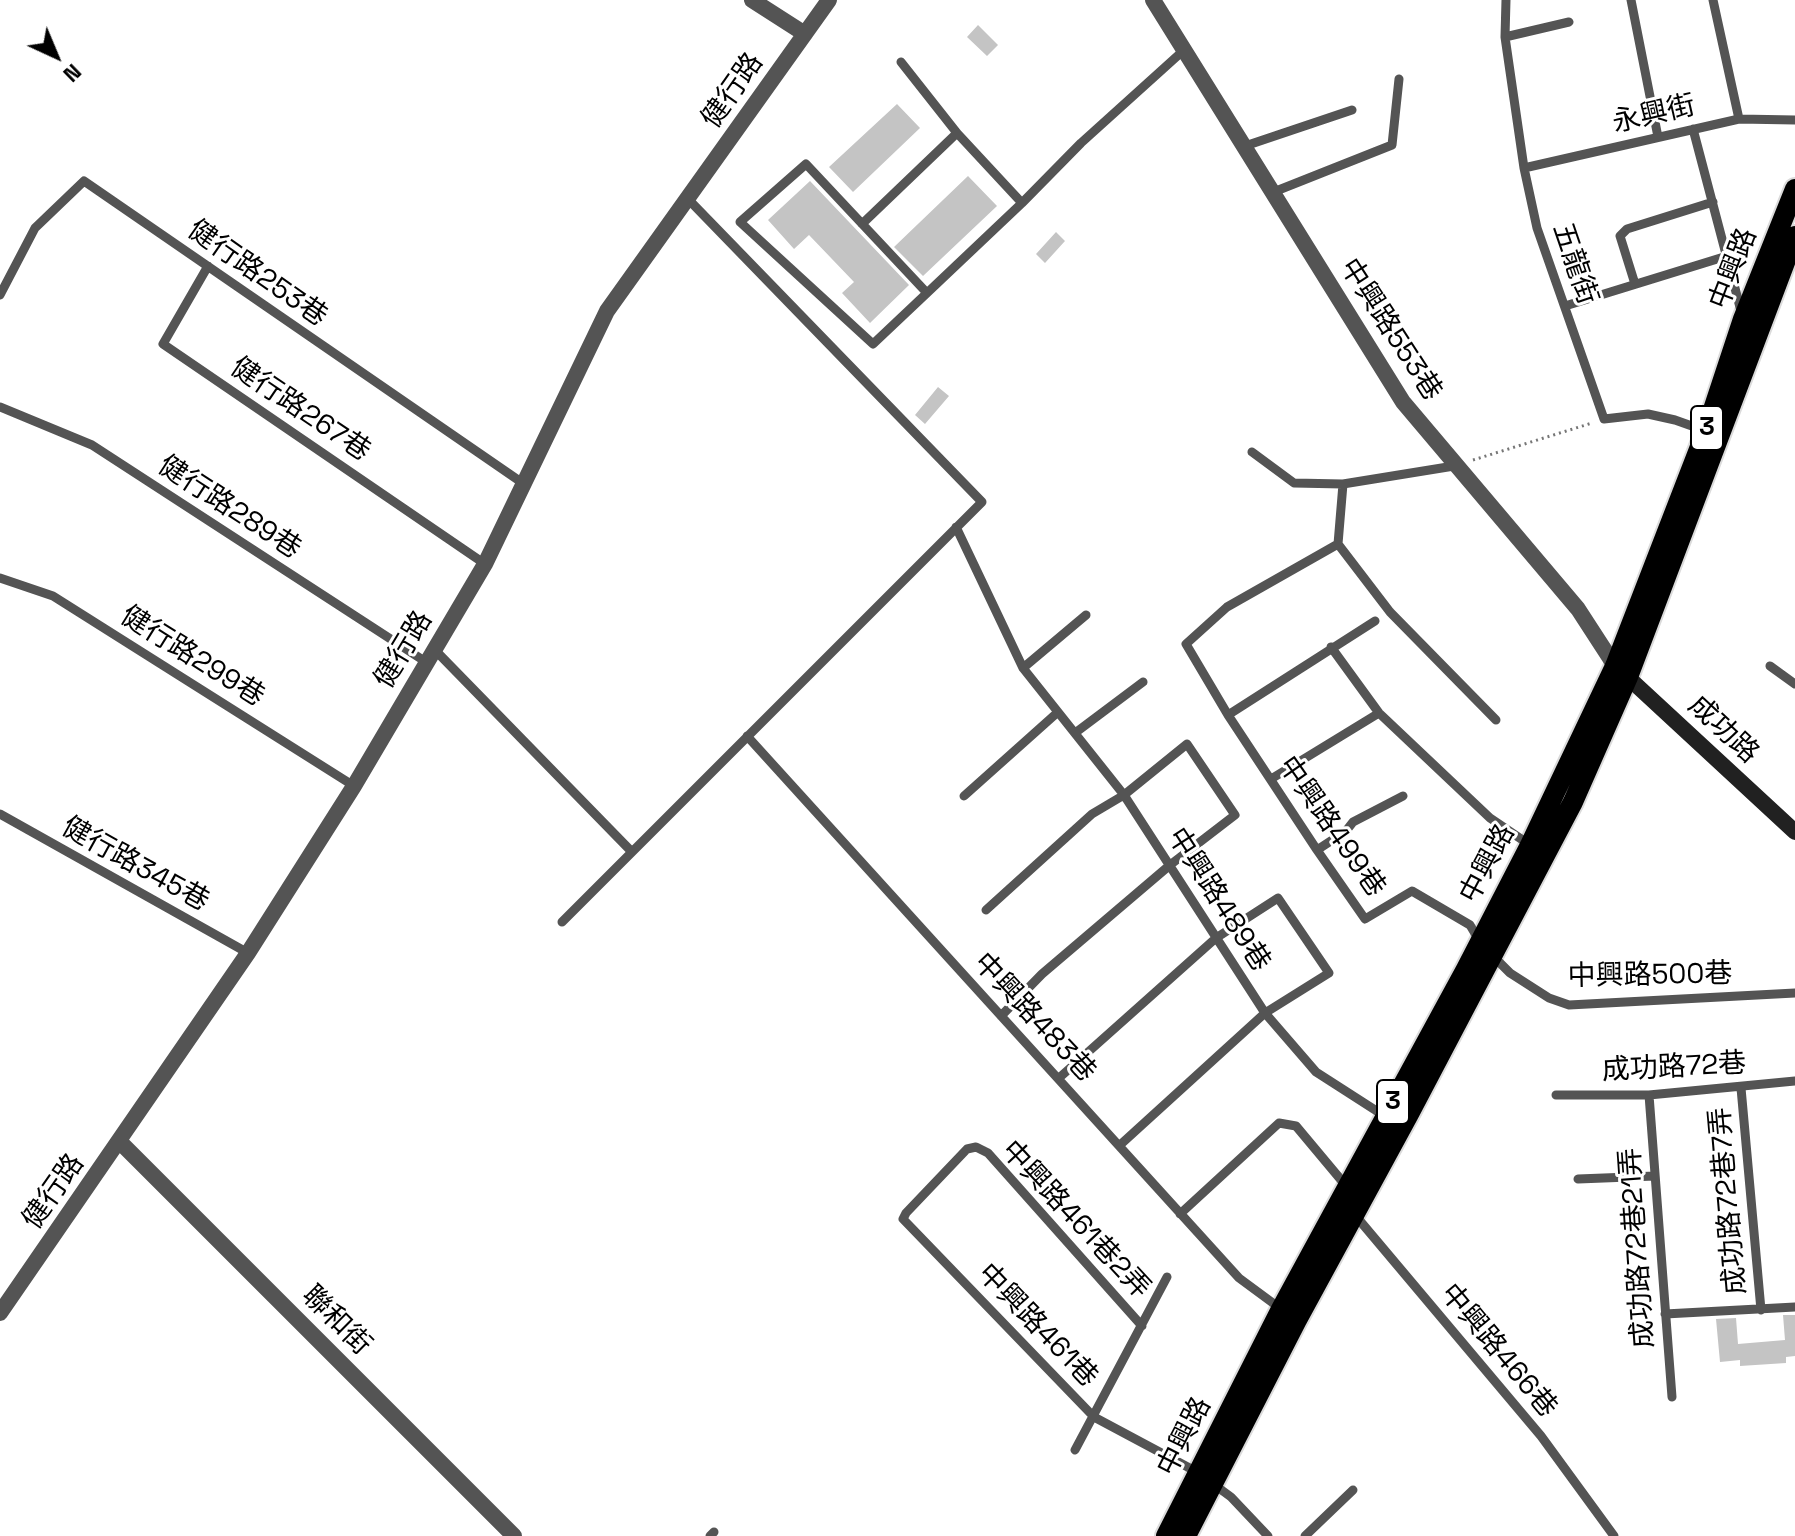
<!DOCTYPE html>
<html>
<head>
<meta charset="utf-8">
<style>
	body { margin:0 }
	#map { position:relative; width:1795px; height:1536px; overflow:hidden; background:#fff; font-family:"Space Grotesk",sans-serif }
	canvas { display:block }
	.north { position:absolute; left:16px; top:16px; width:80px; height:80px; -webkit-text-stroke:6px #fff; paint-order:stroke; rotate:136deg; font-size:22px; font-weight:700; line-height:32px; text-align:center; color:#000 }
	.north::after { content:''; display:block; margin:auto; width:28px; height:36px; background:#000; clip-path:polygon(50% 0,100% 100%,50% 72%,0 100%) }
</style>
</head>
<body>
<div id="map">
<canvas width="1795" height="1536"></canvas>
<div class="north">N</div>
</div>
<script>
const ctx = document.querySelector('canvas').getContext('2d');
ctx.lineJoin = 'round';
function fill(path, color) { ctx.fillStyle = color; ctx.fill(path, 'evenodd'); }
const shape = rows => new Path2D(rows.map(r => 'M' + r).join(''));
function stroke(path, color, width, dash) { ctx.strokeStyle = color; ctx.lineWidth = width; ctx.lineCap = dash ? 'butt' : 'round'; ctx.setLineDash(dash || []); ctx.stroke(path); }
function write(font, color, halo, rows, align = 'center') {
  ctx.font = font + ' "Space Grotesk","Noto Sans TC",sans-serif'; ctx.lineWidth = 6; ctx.setLineDash([]); ctx.textBaseline = 'middle'; ctx.strokeStyle = halo; ctx.fillStyle = color; for (const [text, x, y, turn = 0] of rows) {
    ctx.save(); ctx.translate(x, y); ctx.rotate((+turn || 0) * Math.PI / 180); ctx.textAlign = isNaN(turn) ? turn : align; if (halo) ctx.strokeText(text, 0, 0); ctx.fillText(text, 0, 0); ctx.restore();
  }
}
fill(shape([
	[978,25,998,45,987,56,967,37],
	[897,104,920,128,853,192,829,167],
	[968,176,997,206,923,276,894,247],
	[810,181,909,285,870,323,842,293,854,282,809,235,794,249,768,220],
	[1056,232,1065,241,1045,263,1036,254],
	[938,387,949,396,925,424,915,415],
	[1783,1315,1795,1315,1795,1356,1786,1357,1786,1363,1740,1366,1740,1360,1720,1362,1716,1319,1736,1318,1738,1344,1785,1340]
]), '#c4c4c4');
const primary = shape([
	[1166,1536,1281,1309,1466,969,1530,845,1615,666,1706,431,1743,319,1795,189],
	[1186,1536,1297,1320,1409,1114,1573,802,1628,677,1795,236]
]);
stroke(primary, '#dbdbdb', 24);
stroke(shape([
	[1473,460,1592,423]
]), '#767676', 3, [2, 4]);
stroke(shape([
	[1506,0,1505,37,1524,168,1537,228,1604,419,1648,414,1675,420,1706,431],
	[1631,0,1658,137],
	[1713,0,1739,119],
	[1505,37,1569,22],
	[901,62,957,133],
	[1693,129,1741,311],
	[1242,147,1352,110],
	[1524,168,1739,119,1795,120],
	[1271,193,1392,145,1399,79],
	[862,224,957,133,1022,203],
	[208,266,163,344,485,564],
	[1635,284,1620,236,1627,229,1713,202],
	[927,293,806,164,740,222,873,344,927,293,1022,203,1081,143,1184,50],
	[0,295,35,228,84,181,524,484],
	[1565,306,1727,256],
	[0,407,92,445,426,662],
	[1252,452,1294,483,1343,484,1454,466],
	[1343,484,1338,544,1390,612,1496,720],
	[956,527,1023,668,1124,795,1265,1013,1316,1072,1386,1117],
	[1338,544,1227,607,1186,644,1228,715,1317,850,1365,919,1412,891,1470,925,1480,942],
	[0,578,53,596,354,786],
	[1331,647,1379,713,1490,818,1530,845],
	[434,649,632,852],
	[1770,666,1795,684],
	[1023,668,1086,615],
	[1228,715,1375,621],
	[1075,733,1143,682],
	[747,736,1239,1278,1281,1309],
	[1271,779,1379,713],
	[964,796,1058,712],
	[0,814,248,953],
	[1317,850,1346,831,1353,822,1403,796],
	[986,910,1092,814,1124,795,1187,744,1235,815,1170,865,1042,974,1001,1016],
	[562,922,982,502,688,199],
	[1492,955,1510,973,1549,998,1569,1005,1795,993],
	[1059,1078,1216,938,1278,898,1329,973,1265,1013,1120,1145],
	[1741,1088,1761,1310],
	[1556,1095,1649,1095,1795,1081],
	[1649,1095,1672,1397],
	[1578,1179,1655,1176],
	[1180,1214,1279,1123,1296,1126,1347,1187],
	[1355,1215,1541,1436,1614,1536],
	[1665,1314,1795,1307],
	[1142,1326,988,1153,976,1147,967,1149,906,1213,903,1219,1094,1417,1197,1472],
	[1075,1450,1167,1277],
	[1212,1483,1231,1497,1268,1536],
	[710,1536,714,1532],
	[1305,1536,1353,1490]
]), '#545454', 9);
stroke(shape([
	[752,0,805,34],
	[1153,0,1403,402,1578,609,1615,666],
	[120,1142,514,1536],
	[0,1313,248,953,354,786,485,564,607,311,829,0]
]), '#545454', 16);
stroke(shape([
	[1620,670,1795,832]
]), '#212121', 16);
stroke(primary, '#000', 20);
for (const [x, y, w] of [
	[1707,428,32],
	[1393,1102,32]
]) { const box = new Path2D(); box.roundRect(x - w / 2, y - 22, w, 44, 6); ctx.fillStyle = '#fff'; ctx.fill(box); stroke(box, '#000', 2); }
write('bold 26px', '#000', null, [
	["3",1707,428],
	["3",1393,1102]
]);
write('28px', '#000', '#fff', [
	["健行路",733,91,-55],
	["永興街",1654,115,-13],
	["五龍街",1574,264,71],
	["中興路",1734,269,-69],
	["健行路253巷",257,274,35],
	["中興路553巷",1390,330,57],
	["健行路267巷",300,410,34],
	["健行路289巷",229,508,33],
	["健行路",404,650,-59],
	["健行路299巷",192,657,32],
	["成功路",1723,730,43],
	["中興路499巷",1331,827,55],
	["中興路",1488,864,-62],
	["健行路345巷",135,865,29],
	["中興路489巷",1218,900,57],
	["中興路500巷",1650,976,-1],
	["中興路483巷",1034,1018,47],
	["成功路72巷",1674,1068,-3],
	["健行路",54,1192,-55],
	["成功路72巷7弄",1729,1201,-95],
	["中興路461巷2弄",1075,1220,47],
	["成功路72巷21弄",1638,1248,-94],
	["聯和街",336,1321,45],
	["中興路461巷",1037,1326,46],
	["中興路466巷",1498,1351,50],
	["中興路",1185,1437,-63]
]);
</script>
</body>
</html>
